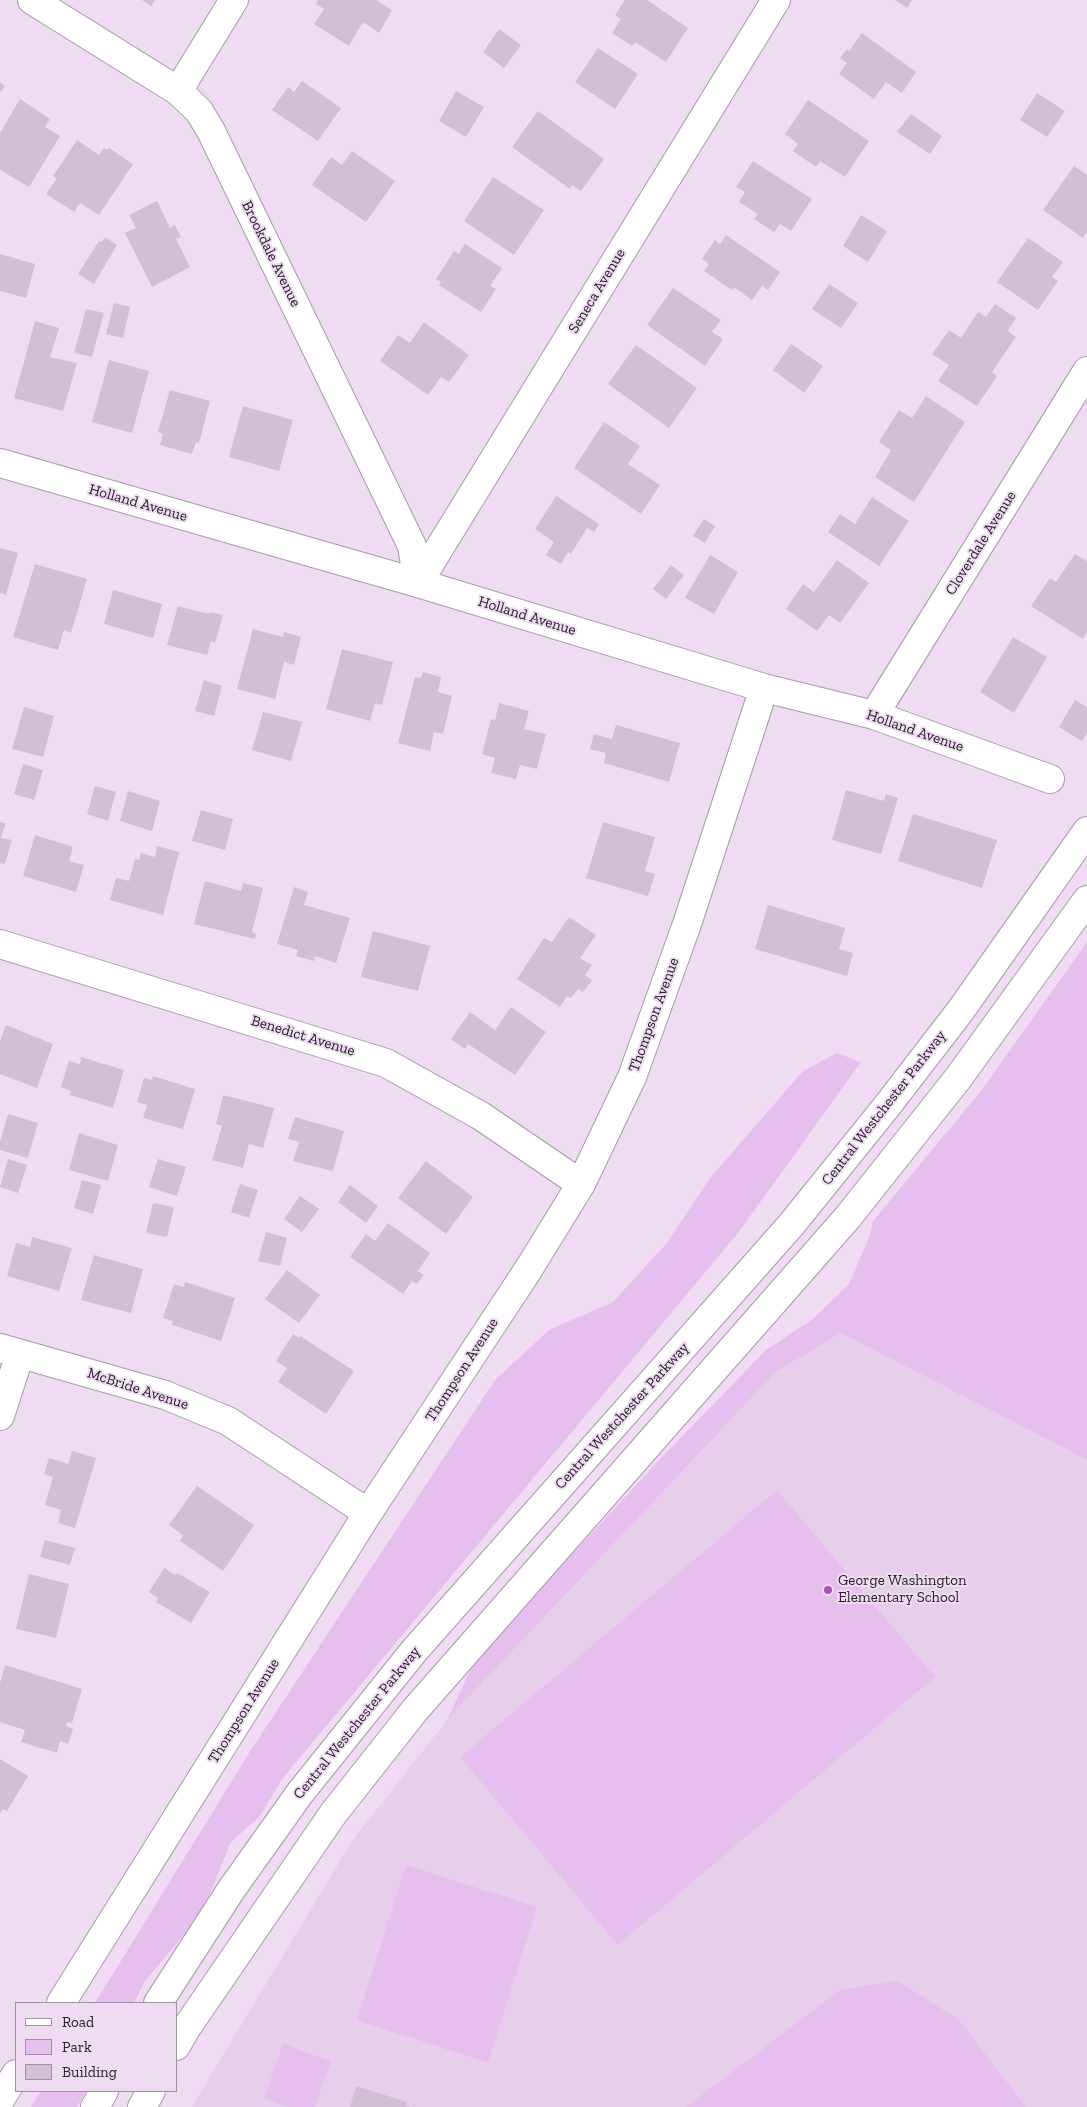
<!DOCTYPE html>
<html>
<head>
<meta charset="utf-8">
<style>
	body { margin:0 }
	#map { position:relative; width:1087px; height:2107px; overflow:hidden; background:#efdcf2; font-family:"Zilla Slab",serif }
	canvas { display:block }
	.legend { position:absolute; left:15px; top:2002px; width:162px; height:90px; box-sizing:border-box; background:#efdcf2; border:1px solid #9f91a1; margin:0; padding:6px 9px; list-style:none; font-size:15px; color:#272028 }
	.legend li { display:flex; align-items:center; gap:10px; height:25px }
	.legend b { width:25px; border:1px solid #9f91a1 }
</style>
</head>
<body>
<div id="map">
<canvas width="1087" height="2107"></canvas>
<ul class="legend">
<li><b style="height:6px;background:#fff"></b>Road</li>
<li><b style="height:14px;background:#e7bfee"></b>Park</li>
<li><b style="height:14px;background:#d1bfd4"></b>Building</li>
</ul>
</div>
<script>
const ctx = document.querySelector('canvas').getContext('2d');
ctx.lineJoin = 'round';
function fill(path, color) { ctx.fillStyle = color; ctx.fill(path, 'evenodd'); }
const shape = rows => new Path2D(rows.map(r => 'M' + r).join(''));
function stroke(path, color, width, dash) { ctx.strokeStyle = color; ctx.lineWidth = width; ctx.lineCap = dash ? 'butt' : 'round'; ctx.setLineDash(dash || []); ctx.stroke(path); }
function write(font, color, halo, rows, align = 'center') {
  ctx.font = font + ' "Zilla Slab",serif'; ctx.lineWidth = 4; ctx.setLineDash([]); ctx.textBaseline = 'middle'; ctx.strokeStyle = halo; ctx.fillStyle = color; for (const [text, x, y, turn = 0] of rows) {
    ctx.save(); ctx.translate(x, y); ctx.rotate((+turn || 0) * Math.PI / 180); ctx.textAlign = isNaN(turn) ? turn : align; if (halo) ctx.strokeText(text, 0, 0); ctx.fillText(text, 0, 0); ctx.restore();
  }
}
fill(shape([
	[841,1333,1087,1460,1087,2107,192,2107,352,1841,447,1720,776,1372]
]), '#e7cfeb');
fill(shape([
	[1087,942,1087,1460,841,1333,776,1372,447,1720,476,1658,662,1457,766,1350,813,1319,849,1284,870,1235,873,1221,981,1091],
	[837,1053,861,1062,738,1233,282,1779,260,1816,231,1842,202,1913,145,1981,134,2003,95,2003,249,1753,495,1380,549,1330,613,1302,666,1244,710,1178,803,1071],
	[777,1490,935,1677,618,1945,460,1757],
	[406,1865,537,1907,488,2063,357,2020],
	[898,1981,959,2020,1026,2107,686,2107,840,1990],
	[283,2044,331,2061,315,2107,289,2107,264,2098],
	[41,2091,86,2091,77,2107,31,2107]
]), '#e7bfee');
fill(shape([
	[142,0,155,0,151,6],
	[318,0,376,0,392,10,379,33,363,22,349,46,314,24,324,9,316,4],
	[625,0,647,0,688,28,666,62,635,42,632,46,612,33,621,19,615,15],
	[895,0,912,0,907,8],
	[499,29,521,45,504,68,483,52],
	[862,33,916,72,902,93,886,82,874,99,839,74,847,63,840,58,847,49,849,51],
	[598,48,638,74,615,109,575,82],
	[302,81,341,108,318,141,272,110,288,87,294,92],
	[0,82,5,86,0,93],
	[456,91,484,107,466,137,439,121],
	[1037,93,1065,111,1047,137,1020,120],
	[20,99,50,119,45,127,60,136,29,187,0,170,0,133],
	[808,100,869,141,845,177,820,161,816,167,793,151,798,144,785,134],
	[538,111,604,159,581,191,572,185,570,189,512,147],
	[911,114,942,136,930,154,897,132],
	[77,140,99,155,104,148,107,150,109,148,133,164,99,215,80,203,74,212,46,194,57,178,53,176],
	[352,151,395,181,366,222,312,185,331,157,342,165],
	[753,161,812,199,791,231,780,224,774,232,754,219,758,214,739,202,745,192,736,187],
	[1074,166,1087,175,1087,232,1083,238,1043,210],
	[493,177,544,210,514,255,464,221],
	[157,201,170,228,175,225,181,237,176,239,190,267,152,287,125,233,136,228,129,215],
	[861,215,887,231,868,262,843,246],
	[726,235,780,272,768,290,762,286,752,300,734,287,732,290,704,271,709,264,702,259,715,240,720,244],
	[105,237,117,245,94,284,78,274,99,241,102,242],
	[1028,238,1063,262,1052,277,1058,281,1038,310,997,282],
	[465,244,502,268,490,286,496,289,481,312,439,285,441,282,436,279,454,251,459,254],
	[0,254,35,264,26,298,0,291],
	[829,284,858,303,841,328,812,309],
	[673,288,721,320,712,332,723,339,705,366,647,325],
	[114,303,130,307,123,338,106,334],
	[995,304,1016,318,1008,331,1016,337,992,372,997,376,977,406,938,381,949,365,932,354,949,330,961,338,978,312,986,317],
	[86,309,104,313,92,357,74,353],
	[35,321,59,328,50,357,77,363,63,411,14,398],
	[424,322,469,355,449,382,441,377,428,395,380,361,398,335,410,343],
	[791,344,823,366,804,393,773,370],
	[636,345,697,388,669,428,608,384],
	[109,360,149,371,132,433,92,422],
	[170,390,210,401,199,443,196,442,192,454,160,445,163,434,158,432],
	[926,396,965,422,914,502,875,477,891,450,879,442,899,410,912,418],
	[243,406,293,420,279,471,229,457],
	[604,422,640,446,628,464,660,485,641,514,574,468],
	[556,496,599,524,594,532,587,528,571,554,568,552,561,564,546,555,554,542,535,529],
	[872,497,909,521,879,566,828,532,840,514,855,524],
	[704,519,715,526,705,543,693,536],
	[0,548,18,553,6,595,0,593],
	[1075,554,1087,561,1087,632,1083,639,1031,606,1050,578,1056,582],
	[710,555,738,572,714,614,685,598],
	[837,560,869,583,840,623,829,615,817,631,786,609,803,584,814,592],
	[35,564,87,579,71,633,64,630,58,650,13,637],
	[671,565,684,575,666,599,653,589],
	[113,590,162,604,153,638,104,624],
	[178,606,209,614,209,612,223,615,215,643,211,641,207,655,167,645],
	[253,629,283,637,284,632,301,637,294,665,284,662,275,699,237,689],
	[1013,637,1047,657,1014,713,980,692],
	[342,649,393,662,382,705,375,703,370,721,326,709],
	[423,672,441,677,438,692,452,696,443,734,434,732,430,751,398,743,415,677,421,678],
	[204,680,222,686,214,716,195,711],
	[1075,700,1087,707,1087,733,1082,741,1059,727],
	[499,703,529,711,524,729,546,734,537,769,520,765,516,779,491,773,495,758,482,754,491,719,495,720],
	[24,707,54,716,43,757,12,749],
	[263,712,302,722,291,761,252,750],
	[616,725,680,743,669,782,604,763,606,753,590,749,594,734,612,739],
	[23,764,43,770,34,800,14,794],
	[95,786,116,792,108,821,87,814],
	[846,790,884,801,886,794,898,798,881,854,832,840],
	[128,791,160,801,152,831,120,821],
	[201,810,233,819,225,850,192,841],
	[913,814,997,840,982,888,898,861],
	[0,822,6,823,1,838,12,840,5,864,0,863],
	[603,822,655,837,645,871,655,874,648,896,586,878],
	[35,835,73,847,69,861,84,865,76,892,23,876],
	[157,846,179,852,163,915,110,900,116,878,129,881,135,859,139,860,141,853,155,857],
	[205,881,241,891,243,883,263,888,252,932,256,934,255,939,194,924],
	[294,887,308,892,304,905,350,918,336,963,315,956,314,961,296,956,298,950,277,944],
	[768,905,845,928,839,949,853,953,847,976,755,949],
	[569,917,596,935,580,958,592,965,585,975,592,980,583,992,578,989,571,998,567,996,560,1007,517,979,544,938,552,942],
	[373,931,430,946,418,991,361,977],
	[511,1007,546,1032,515,1075,468,1044,465,1049,451,1039,470,1012,495,1030],
	[6,1025,53,1044,37,1088,0,1074,0,1041],
	[81,1057,124,1070,113,1108,70,1095,71,1091,61,1087,69,1061,80,1064],
	[153,1076,195,1089,183,1129,143,1118,147,1105,137,1102,144,1078,152,1080],
	[223,1095,274,1108,263,1148,249,1144,243,1168,212,1160,222,1126,216,1124],
	[8,1114,38,1123,28,1158,0,1150,0,1142],
	[295,1117,344,1131,333,1171,293,1161,299,1142,288,1139],
	[79,1133,118,1145,108,1181,69,1170],
	[8,1159,27,1165,18,1193,0,1187],
	[158,1159,186,1167,177,1196,149,1187],
	[426,1161,473,1197,446,1234,398,1198],
	[82,1180,101,1185,93,1214,74,1208],
	[240,1184,258,1190,249,1218,231,1212],
	[350,1185,378,1206,366,1223,338,1202],
	[300,1196,319,1209,302,1232,284,1219],
	[153,1203,174,1207,167,1237,146,1233],
	[388,1223,430,1253,418,1271,424,1275,417,1284,412,1281,403,1294,350,1257,366,1234,375,1241],
	[266,1232,287,1238,280,1266,258,1261],
	[32,1237,72,1248,59,1291,7,1276,16,1243,30,1247],
	[94,1255,143,1269,131,1313,81,1300],
	[287,1270,320,1295,299,1323,265,1299],
	[185,1282,235,1298,221,1341,172,1325,173,1321,163,1318,174,1284,184,1287],
	[293,1334,299,1338,300,1336,354,1371,326,1414,278,1382,287,1368,276,1361],
	[72,1451,96,1458,75,1528,58,1523,61,1510,45,1505,53,1477,44,1474,49,1458,68,1464],
	[197,1486,254,1525,223,1571,180,1541,183,1535,169,1525],
	[45,1540,75,1548,70,1565,40,1557],
	[164,1568,175,1575,177,1573,210,1592,191,1623,156,1602,158,1598,149,1592],
	[29,1574,69,1584,56,1638,16,1629],
	[5,1665,82,1689,72,1723,67,1722,66,1726,73,1729,68,1744,60,1741,57,1753,21,1742,25,1730,0,1722,0,1683],
	[0,1759,28,1776,7,1811,3,1809,0,1813],
	[356,2086,407,2102,406,2105,411,2107,350,2107]
]), '#d1bfd4');
const minor = shape([
	[32,0,178,91,199,111,211,131,412,546,418,583],
	[178,91,234,0],
	[0,463,418,583,764,688,874,715,1050,779],
	[418,583,776,0],
	[874,715,1087,371],
	[0,944,386,1063,481,1116,581,1184],
	[0,1348,165,1395,228,1421,368,1513],
	[0,1416,20,1354],
	[61,2003,368,1513,528,1270,581,1184,632,1077,687,924,764,688],
	[0,2100,16,2074]
]);
const major = shape([
	[158,2003,231,1890,300,1793,414,1651,791,1225,887,1106,961,1010,1087,831],
	[176,2046,187,2027,333,1814,415,1710,848,1217,959,1077,1087,900],
	[95,2107,104,2091],
	[142,2107,151,2091]
]);
stroke(minor, '#aa98ad', 30);
stroke(major, '#aa98ad', 30);
stroke(minor, '#fff', 28);
stroke(major, '#fff', 28);
for (const [x, y, r, color] of [
	[828,1590,5,"#ad52bd"]
]) { const dot = new Path2D(); dot.arc(x, y, r, 0, 2 * Math.PI); ctx.fillStyle = color; ctx.fill(dot); stroke(dot, '#efdcf2', 2); }
write('15px', '#272028', '#efdcf2', [
	["Brookdale Avenue",271,254,64],
	["Seneca Avenue",597,291,-59],
	["Holland Avenue",138,503,16],
	["Cloverdale Avenue",981,543,-58],
	["Holland Avenue",527,616,17],
	["Holland Avenue",915,731,19],
	["Thompson Avenue",654,1015,-70],
	["Benedict Avenue",303,1036,17],
	["Central Westchester Parkway",884,1108,-52],
	["Thompson Avenue",462,1370,-57],
	["McBride Avenue",138,1389,18],
	["Central Westchester Parkway",622,1416,-48],
	["Thompson Avenue",244,1711,-58],
	["Central Westchester Parkway",357,1723,-51]
]);
write('15px', '#272028', '#efdcf2', [
	["George Washington",838,1581],
	["Elementary School",838,1598]
], 'left');
</script>
</body>
</html>
